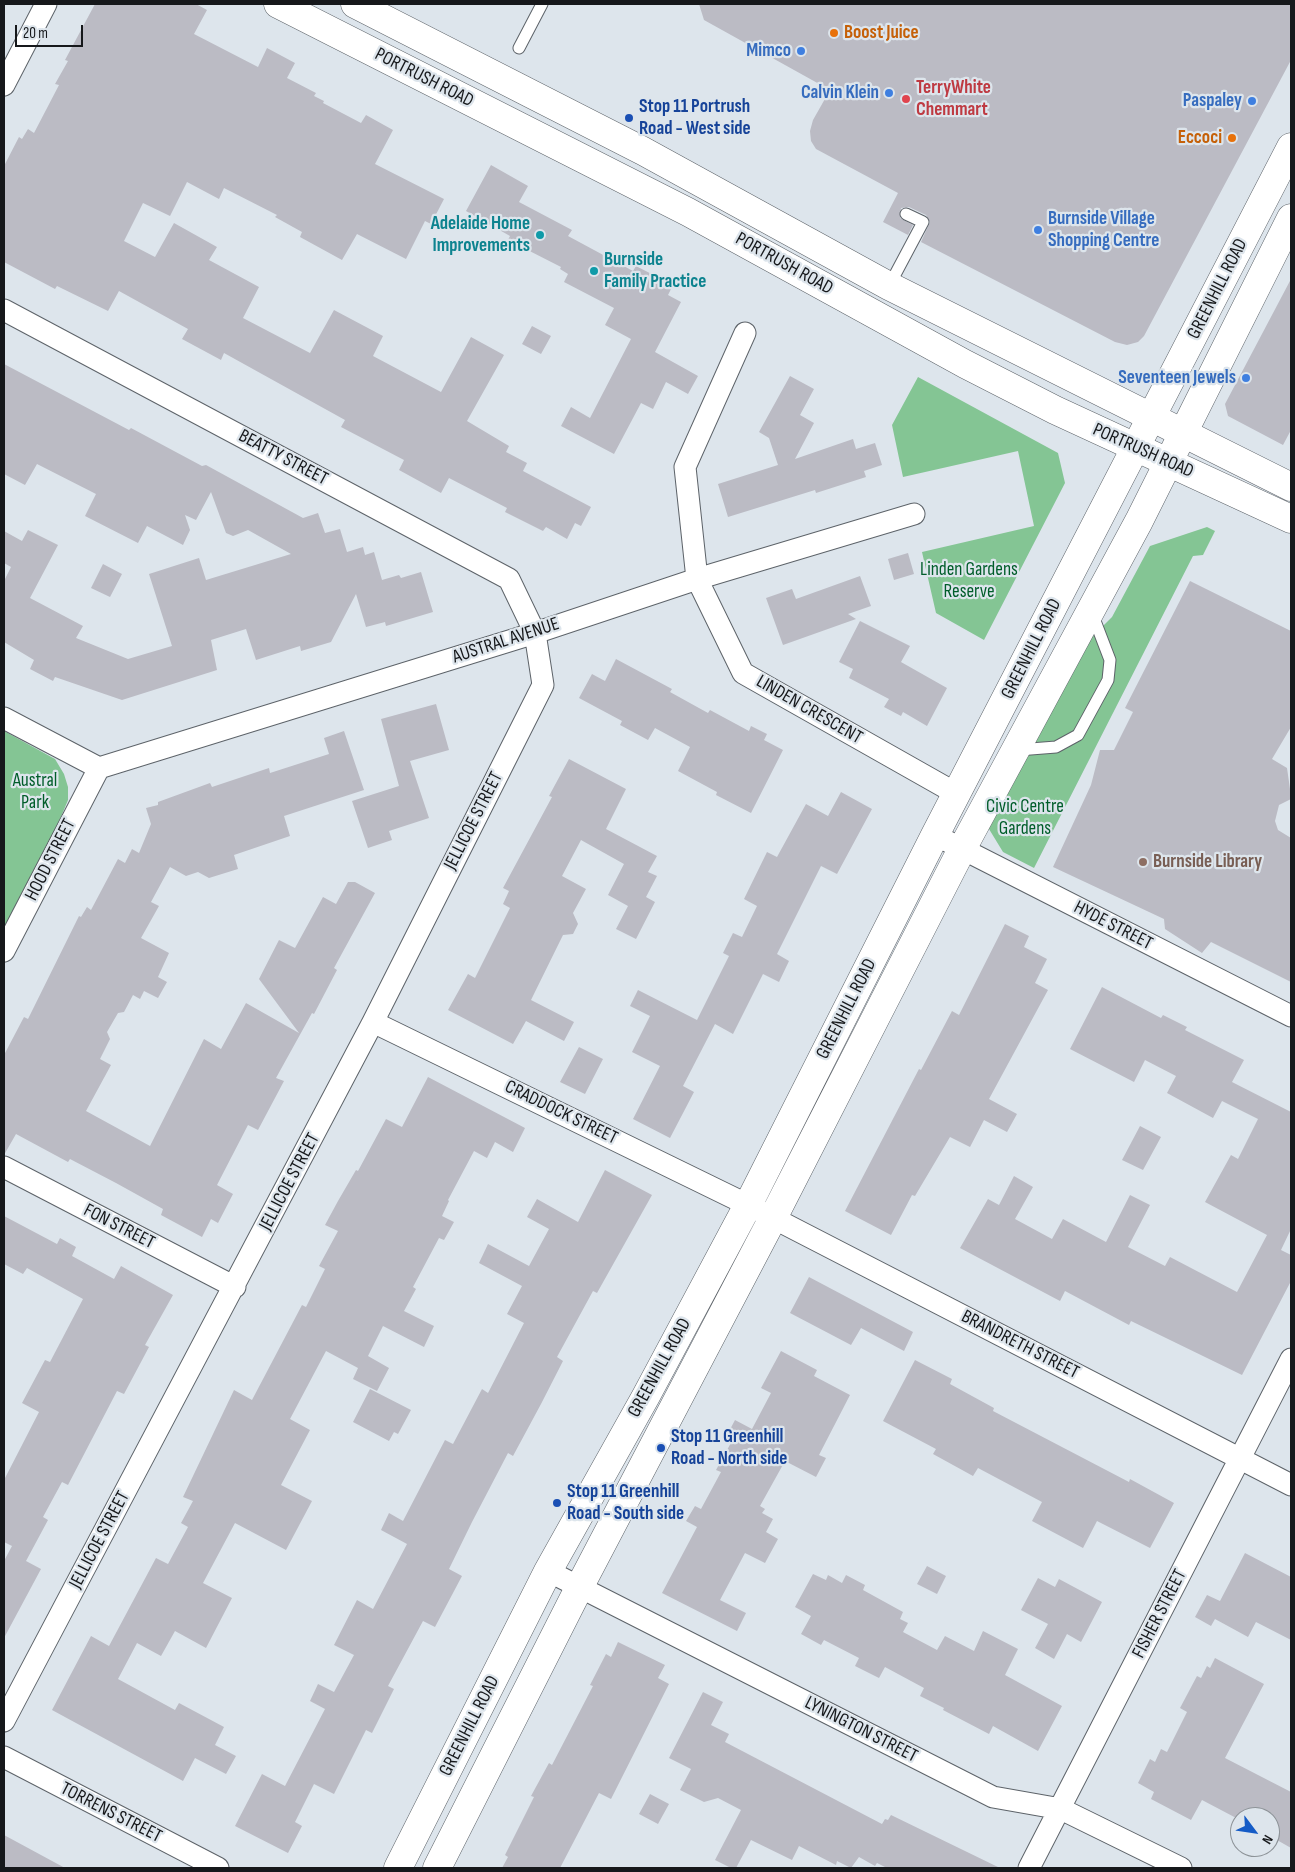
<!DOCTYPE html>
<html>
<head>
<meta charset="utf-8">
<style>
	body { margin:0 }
	#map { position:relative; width:1295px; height:1872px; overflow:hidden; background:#dde5ec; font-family:"Sofia Sans Condensed",sans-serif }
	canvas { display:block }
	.frame { position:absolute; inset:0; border:5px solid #16181b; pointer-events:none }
	.north { position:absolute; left:1230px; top:1807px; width:50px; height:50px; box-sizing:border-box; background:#dde5ec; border:1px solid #8d9398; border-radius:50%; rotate:121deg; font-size:14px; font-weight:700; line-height:20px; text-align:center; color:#16181b }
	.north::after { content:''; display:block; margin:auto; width:18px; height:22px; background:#145bc6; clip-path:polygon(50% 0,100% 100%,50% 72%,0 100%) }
	.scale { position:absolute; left:15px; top:25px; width:68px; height:22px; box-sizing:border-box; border:2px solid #16181b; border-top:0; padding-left:6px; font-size:15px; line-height:18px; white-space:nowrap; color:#16181b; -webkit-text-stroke:4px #dde5ec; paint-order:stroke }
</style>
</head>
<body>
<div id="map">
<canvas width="1295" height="1872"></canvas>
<div class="frame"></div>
<div class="north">N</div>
<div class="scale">20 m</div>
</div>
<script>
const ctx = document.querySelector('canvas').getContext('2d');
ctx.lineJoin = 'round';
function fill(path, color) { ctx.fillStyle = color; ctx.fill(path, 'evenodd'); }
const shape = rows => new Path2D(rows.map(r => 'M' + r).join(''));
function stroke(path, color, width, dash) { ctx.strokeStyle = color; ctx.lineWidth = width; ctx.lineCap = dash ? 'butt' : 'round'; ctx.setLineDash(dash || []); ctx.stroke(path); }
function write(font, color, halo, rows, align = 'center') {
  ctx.font = font + ' "Sofia Sans Condensed",sans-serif'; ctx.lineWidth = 4.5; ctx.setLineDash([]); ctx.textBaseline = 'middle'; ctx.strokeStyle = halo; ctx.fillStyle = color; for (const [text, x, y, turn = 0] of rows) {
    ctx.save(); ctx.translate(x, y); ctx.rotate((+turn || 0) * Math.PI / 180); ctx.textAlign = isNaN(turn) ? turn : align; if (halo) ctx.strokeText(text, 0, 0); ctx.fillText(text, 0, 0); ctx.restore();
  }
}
fill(shape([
	[918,377,1058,453,1065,483,984,640,936,613,922,552,1034,526,1018,451,903,477,892,425],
	[1207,527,1215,531,1203,555,1193,556,1034,868,1003,852,989,829,990,814,1091,638,1112,617,1150,546],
	[4,731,55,759,64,774,68,787,68,800,58,824,4,929]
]), '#84c594');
fill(shape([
	[95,4,196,4,207,10,194,34,258,67,267,48,295,63,287,78,316,93,314,96,324,101,323,103,361,123,366,115,393,130,375,164,444,199,431,224,425,221,406,259,357,234,342,260,300,237,302,232,275,217,277,215,224,188,219,199,187,182,170,216,143,203,124,241,155,257,174,223,217,247,209,260,259,287,243,318,310,353,334,310,383,336,373,356,441,392,471,337,504,355,467,421,509,446,506,452,527,463,523,471,591,507,581,526,575,523,567,539,546,527,543,531,505,512,507,508,449,478,441,493,399,470,404,460,341,427,345,420,224,353,221,360,182,339,188,329,119,291,108,311,57,286,55,289,4,262,4,166,19,137,22,139,28,129,34,133,59,85,55,84,68,61,65,60],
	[699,4,1291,4,1291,60,1144,336,1138,342,1127,345,1115,342,921,242,930,222,926,215,909,207,901,208,900,218,913,225,908,235,883,222,898,193,816,149,811,141,810,131,813,120,830,90,704,20],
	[491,165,528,186,519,202,572,230,568,236,633,271,636,266,673,285,668,295,681,302,655,352,698,376,688,394,666,382,653,409,641,403,614,454,561,426,571,407,590,418,631,339,605,325,614,308,564,282,568,274,560,269,561,267,508,240,510,236,466,211],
	[1291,279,1291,430,1283,445,1228,416,1225,404],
	[532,326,551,336,541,354,522,344],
	[4,364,129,430,131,428,202,466,206,465,303,518,318,513,325,533,340,529,347,552,363,547,365,555,374,552,382,580,399,575,401,578,421,572,433,612,386,626,385,622,366,627,356,594,331,642,301,651,300,646,256,660,246,629,211,640,217,670,122,700,55,677,53,681,30,669,34,660,4,642,4,581,11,567,4,563,4,531,22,541,28,530,58,545,30,598,83,626,76,638,128,659,172,646,149,574,199,558,206,580,291,554,248,530,233,536,226,533,211,492,196,520,185,515,190,530,183,545,147,526,138,543,85,516,96,494,37,464,25,485,4,474],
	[790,376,814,389,800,415,814,423,795,459,853,439,856,449,875,443,882,465,864,471,866,477,816,493,815,490,728,517,718,484,778,465,769,438,759,432],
	[908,553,914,574,894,580,888,559],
	[103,564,122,574,110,597,91,588],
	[860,576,871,606,848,614,856,619,783,645,766,598,792,589,796,599],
	[1190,581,1291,631,1291,727,1272,759,1287,768,1291,796,1291,799,1279,805,1275,821,1278,830,1291,838,1291,982,1211,942,1202,953,1165,929,1164,919,1053,867,1091,785,1100,750,1114,750,1133,712,1125,708],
	[860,621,910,646,901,662,947,688,927,726,903,712,901,716,884,707,889,699,849,678,853,669,839,662],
	[616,659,672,689,670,692,708,713,710,710,749,731,751,726,767,734,764,740,783,750,751,813,716,795,717,792,678,771,690,747,655,728,648,740,620,725,622,721,579,698,592,674,605,681],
	[436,704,449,750,410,761,429,818,389,831,392,840,368,848,352,801,399,786,381,719],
	[344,731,364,790,284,816,290,836,234,855,238,869,209,878,198,872,186,876,170,867,151,902,159,906,141,938,169,953,158,977,167,982,158,998,144,991,140,999,133,995,124,1012,118,1013,107,1032,110,1039,100,1059,111,1065,86,1111,150,1146,204,1039,221,1049,246,1003,299,1033,259,979,279,940,295,948,323,897,336,904,348,882,355,882,375,893,334,968,337,970,314,1014,312,1013,276,1078,284,1081,258,1130,248,1125,217,1185,233,1194,218,1223,211,1219,202,1237,161,1215,163,1209,116,1183,70,1159,68,1162,16,1134,4,1155,4,1055,24,1017,28,1019,79,916,81,917,87,907,91,910,118,859,125,863,132,849,139,853,151,824,146,808,158,805,158,802,210,783,212,787,269,768,270,773,329,754,324,738],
	[569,759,626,789,606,829,657,856,648,872,657,876,646,897,655,902,636,939,616,929,628,906,608,895,624,864,581,840,562,876,586,889,573,913,578,924,573,934,563,935,531,1000,574,1022,564,1041,526,1021,513,1044,448,1010,468,974,475,978,510,908,503,904,509,891,503,888,552,797,549,796],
	[841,792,872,809,837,874,821,866,777,954,789,961,779,982,763,974,733,1034,715,1024,683,1086,694,1092,670,1138,633,1119,660,1066,632,1052,650,1016,630,1006,638,990,697,1020,729,956,723,953,733,933,742,937,757,906,744,899,767,852,777,857,806,804,828,816],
	[1005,924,1029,936,1024,947,1047,959,1035,983,1048,990,989,1099,1017,1114,1007,1132,984,1120,970,1147,950,1137,915,1196,912,1195,891,1235,845,1211,919,1069,921,1070,952,1011,959,1015],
	[1102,987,1161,1018,1163,1015,1187,1027,1185,1030,1244,1060,1232,1082,1291,1112,1291,1229,1281,1250,1291,1255,1291,1281,1242,1375,1131,1321,1129,1325,1065,1291,1060,1301,960,1248,988,1199,999,1205,1014,1176,1033,1187,1015,1219,1052,1239,1063,1219,1106,1242,1130,1195,1150,1205,1128,1247,1165,1266,1170,1257,1237,1292,1267,1235,1205,1202,1231,1155,1238,1159,1258,1119,1222,1101,1213,1118,1167,1093,1176,1076,1145,1060,1134,1082,1070,1049],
	[579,1047,603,1059,585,1094,560,1082],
	[428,1077,525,1128,513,1152,495,1142,487,1158,474,1151,448,1200,449,1201,442,1216,454,1222,444,1240,439,1238,413,1287,416,1289,404,1311,434,1326,424,1347,383,1326,368,1356,389,1368,377,1391,353,1379,358,1368,326,1351,290,1419,310,1430,281,1485,312,1501,286,1550,235,1523,203,1583,232,1598,206,1648,175,1631,161,1656,137,1643,118,1679,175,1710,179,1703,224,1727,215,1745,236,1756,226,1774,195,1758,183,1781,52,1710,91,1636,109,1646,156,1558,168,1564,188,1527,181,1523,193,1501,183,1497,234,1390,252,1400,302,1305,306,1307,325,1269,319,1266,338,1231,325,1225,338,1201,356,1170,358,1171,386,1119,402,1127],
	[1140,1126,1161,1137,1143,1170,1122,1160],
	[605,1170,652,1195,597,1293,593,1291,557,1357,563,1361,541,1404,513,1456,508,1453,472,1522,449,1569,462,1576,435,1627,423,1621,388,1686,394,1689,372,1733,366,1730,334,1794,314,1784,295,1822,302,1826,288,1853,235,1826,262,1774,285,1786,325,1709,310,1701,318,1684,334,1692,354,1655,334,1645,357,1600,373,1609,407,1544,381,1530,389,1513,403,1521,445,1440,453,1444,482,1389,488,1393,524,1323,507,1314,522,1286,479,1263,488,1244,529,1266,549,1229,527,1217,537,1199,578,1222],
	[4,1216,57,1244,60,1238,76,1247,72,1256,114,1279,121,1266,173,1295,145,1345,149,1347,124,1394,117,1391,68,1485,62,1482,43,1517,48,1520,26,1561,41,1569,4,1638,4,1561,12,1546,4,1542,4,1480,39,1412,22,1403,45,1360,50,1362,83,1299,27,1268,23,1274,4,1264],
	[809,1277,913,1332,904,1351,861,1328,851,1345,790,1313],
	[781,1351,817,1370,814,1376,850,1395,819,1455,826,1458,816,1477,785,1461,760,1506,765,1509,762,1513,773,1519,766,1532,778,1539,765,1563,745,1553,720,1600,746,1613,737,1631,662,1593,697,1527,686,1521,695,1506,701,1509,721,1472,716,1470,732,1441,726,1437,735,1420,752,1429,771,1393,761,1388],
	[915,1360,952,1379,950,1384,994,1408,993,1411,1129,1482,1130,1479,1174,1503,1150,1548,1097,1521,1083,1548,1032,1521,1042,1502,978,1468,973,1476,933,1454,936,1449,883,1421],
	[370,1389,411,1410,398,1434,394,1432,389,1441,353,1422],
	[1245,1553,1291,1577,1291,1640,1256,1622,1248,1637,1215,1619,1211,1626,1195,1617,1207,1595,1220,1601],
	[927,1566,946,1576,937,1594,917,1584],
	[813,1574,826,1580,828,1575,842,1583,846,1575,865,1585,863,1590,903,1612,900,1619,908,1623,903,1632,937,1650,945,1636,974,1651,983,1631,1018,1649,1005,1675,1062,1706,1038,1751,993,1726,989,1734,943,1710,944,1708,920,1696,924,1688,885,1667,879,1678,855,1666,859,1658,824,1640,821,1645,801,1634,811,1616,795,1607],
	[1038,1578,1055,1587,1059,1579,1102,1602,1081,1642,1067,1634,1054,1659,1035,1648,1048,1624,1021,1610],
	[618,1642,665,1665,658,1678,669,1684,611,1799,599,1793,560,1868,502,1868,508,1857,505,1855,534,1797,531,1796,549,1763,552,1765,593,1686,590,1685,606,1654,611,1657],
	[1215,1658,1264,1684,1225,1758,1291,1792,1291,1848,1270,1836,1270,1817,1240,1817,1240,1820,1202,1800,1191,1820,1151,1799,1154,1792,1138,1783,1150,1759,1155,1762,1161,1749,1167,1752,1187,1712,1180,1708,1197,1676,1201,1678,1207,1666,1210,1668],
	[703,1692,723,1702,711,1725,729,1734,725,1742,882,1824,885,1819,888,1820,891,1815,1000,1868,887,1868,877,1863,875,1866,859,1857,851,1868,837,1861,836,1865,799,1846,792,1860,751,1840,736,1868,731,1868,715,1860,741,1810,718,1798,704,1802,680,1790,691,1769,669,1758],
	[650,1794,669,1804,658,1824,639,1814],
	[4,1835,65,1868,4,1868]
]), '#bbbbc4');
const service = shape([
	[519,48,542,4],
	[889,286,923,222,906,214],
	[1018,750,1056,747,1078,735,1108,680,1110,660,1092,613]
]);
const minor = shape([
	[4,85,46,4],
	[4,310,509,579,535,633,543,685,373,1022,4,1721],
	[745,333,685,467,697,579,743,673,957,794],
	[4,718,99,768],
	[99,768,535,633,697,579,914,514],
	[935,835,1291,1016],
	[4,951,99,768],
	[373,1022,748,1205,1291,1485],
	[4,1167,235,1287],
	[548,1571,993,1797,1061,1809,1181,1868],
	[4,1757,218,1868],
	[1029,1868,1291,1359]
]);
const secondary = shape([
	[398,1868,548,1571,646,1396,748,1205,935,835,1291,147],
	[437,1868,580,1586,773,1218,962,849,1139,521,1291,218]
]);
const trunk = shape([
	[278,4,688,212,965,364,1055,410,1291,519],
	[355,4,643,151,889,286,1291,487]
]);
stroke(service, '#5d6369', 13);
stroke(minor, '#5d6369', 23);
stroke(secondary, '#5d6369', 29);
stroke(trunk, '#5d6369', 29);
stroke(service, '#fff', 11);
stroke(minor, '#fff', 21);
stroke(secondary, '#fff', 28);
stroke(trunk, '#fff', 28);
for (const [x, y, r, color] of [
	[834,33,5,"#e8710a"],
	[801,51,5,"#3f7fe0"],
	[889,93,5,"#3f7fe0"],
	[906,99,5,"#e0444e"],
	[1252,101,5,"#3f7fe0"],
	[629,118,5,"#1a4fb4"],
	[1232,138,5,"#e8710a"],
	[1038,230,5,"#3f7fe0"],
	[540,235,5,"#0f9aa8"],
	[594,271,5,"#0f9aa8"],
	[1246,378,5,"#3f7fe0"],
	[1143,862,5,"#8d6e63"],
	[661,1448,5,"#1a4fb4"],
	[557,1503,5,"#1a4fb4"]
]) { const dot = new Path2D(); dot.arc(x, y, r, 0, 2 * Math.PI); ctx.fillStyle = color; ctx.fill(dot); stroke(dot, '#dde5ec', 2); }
write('bold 19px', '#c56008', '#dde5ec', [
	["Boost Juice",844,33],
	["Eccoci",1222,138,"right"]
], 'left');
write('bold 19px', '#366cbe', '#dde5ec', [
	["Mimco",791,51],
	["Calvin Klein",879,93],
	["Paspaley",1242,101],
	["Burnside Village",1048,219,"left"],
	["Shopping Centre",1048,241,"left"],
	["Seventeen Jewels",1236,378]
], 'right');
write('19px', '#16181b', '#dde5ec', [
	["PORTRUSH ROAD",424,78,27],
	["PORTRUSH ROAD",784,264,29],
	["GREENHILL ROAD",1218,289,-63],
	["PORTRUSH ROAD",1143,451,24],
	["BEATTY STREET",283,458,28],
	["AUSTRAL AVENUE",506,641,-18],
	["GREENHILL ROAD",1032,649,-63],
	["LINDEN CRESCENT",809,710,30],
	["JELLICOE STREET",474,821,-63],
	["HOOD STREET",51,860,-63],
	["HYDE STREET",1113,926,27],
	["GREENHILL ROAD",847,1009,-63],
	["CRADDOCK STREET",561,1113,26],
	["JELLICOE STREET",290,1182,-62],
	["FON STREET",119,1227,27],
	["BRANDRETH STREET",1020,1345,27],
	["GREENHILL ROAD",660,1368,-61],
	["JELLICOE STREET",100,1540,-62],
	["FISHER STREET",1160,1614,-63],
	["GREENHILL ROAD",470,1726,-63],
	["LYNINGTON STREET",861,1730,27],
	["TORRENS STREET",111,1813,27]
]);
write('bold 19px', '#be3a42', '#dde5ec', [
	["TerryWhite",916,88],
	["Chemmart",916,110]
], 'left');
write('bold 19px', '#164399', '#dde5ec', [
	["Stop 11 Portrush",639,107],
	["Road - West side",639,129],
	["Stop 11 Greenhill",671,1437],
	["Road - North side",671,1459],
	["Stop 11 Greenhill",567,1492],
	["Road - South side",567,1514]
], 'left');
write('bold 19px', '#0d838f', '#dde5ec', [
	["Adelaide Home",530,224],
	["Improvements",530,246],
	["Burnside",604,260,"left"],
	["Family Practice",604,282,"left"]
], 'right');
write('19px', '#005d2a', '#dde5ec', [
	["Linden Gardens",969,570],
	["Reserve",969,592],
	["Austral",35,781],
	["Park",35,803],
	["Civic Centre",1025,807],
	["Gardens",1025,829]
]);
write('bold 19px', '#785e54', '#dde5ec', [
	["Burnside Library",1153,862]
], 'left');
</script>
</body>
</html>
